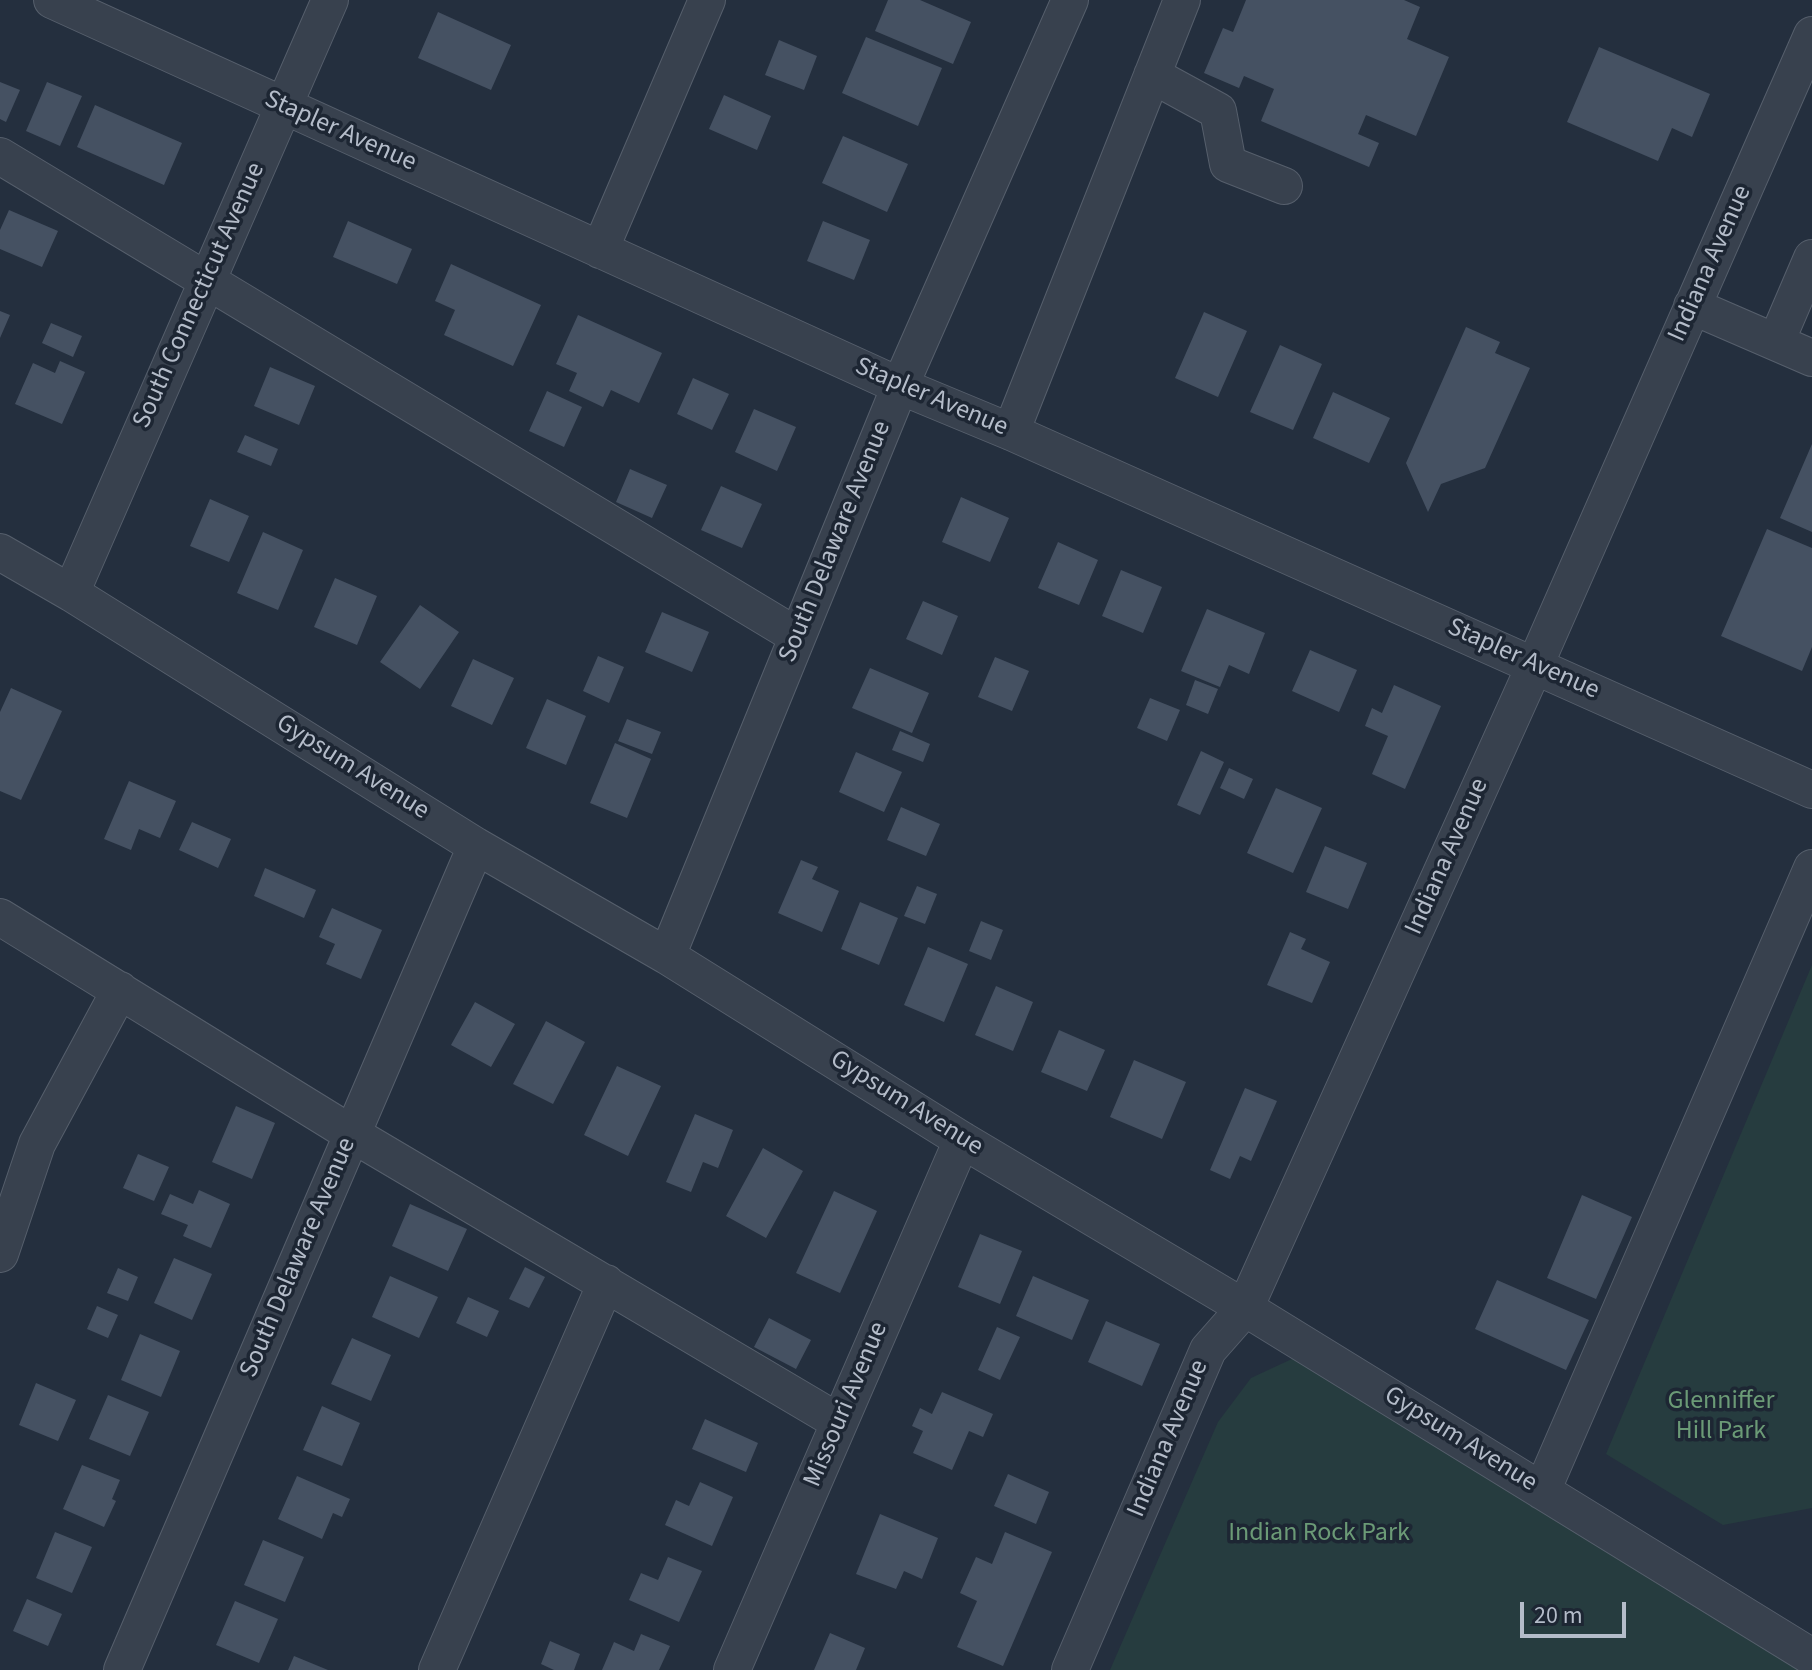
<!DOCTYPE html>
<html>
<head>
<meta charset="utf-8">
<style>
	body { margin:0 }
	#map { position:relative; width:1812px; height:1670px; overflow:hidden; background:#242f3e; font-family:"Source Sans 3",sans-serif }
	canvas { display:block }
	.scale { position:absolute; left:1520px; top:1602px; width:106px; height:36px; box-sizing:border-box; border:4px solid #b4bcc9; border-top:0; padding-left:10px; font-size:24px; line-height:28px; white-space:nowrap; color:#b4bcc9; -webkit-text-stroke:6px #1d2633; paint-order:stroke }
</style>
</head>
<body>
<div id="map">
<canvas width="1812" height="1670"></canvas>
<div class="scale">20 m</div>
</div>
<script>
const ctx = document.querySelector('canvas').getContext('2d');
ctx.lineJoin = 'round';
function fill(path, color) { ctx.fillStyle = color; ctx.fill(path, 'evenodd'); }
const shape = rows => new Path2D(rows.map(r => 'M' + r).join(''));
function stroke(path, color, width, dash) { ctx.strokeStyle = color; ctx.lineWidth = width; ctx.lineCap = dash ? 'butt' : 'round'; ctx.setLineDash(dash || []); ctx.stroke(path); }
function write(font, color, halo, rows, align = 'center') {
  ctx.font = font + ' "Source Sans 3",sans-serif'; ctx.lineWidth = 7; ctx.setLineDash([]); ctx.textBaseline = 'middle'; ctx.strokeStyle = halo; ctx.fillStyle = color; for (const [text, x, y, turn = 0] of rows) {
    ctx.save(); ctx.translate(x, y); ctx.rotate((+turn || 0) * Math.PI / 180); ctx.textAlign = isNaN(turn) ? turn : align; if (halo) ctx.strokeText(text, 0, 0); ctx.fillText(text, 0, 0); ctx.restore();
  }
}
fill(shape([
	[1812,965,1812,1508,1723,1525,1606,1454],
	[1294,1358,1799,1670,1110,1670,1218,1422,1251,1378]
]), '#263c3f');
fill(shape([
	[888,0,920,0,971,22,953,64,875,31],
	[1246,0,1404,0,1420,7,1407,39,1449,57,1416,136,1366,115,1358,134,1379,143,1369,167,1261,121,1274,89,1244,76,1239,88,1204,73,1223,28,1233,32],
	[438,12,511,45,491,90,418,58],
	[866,37,942,68,918,126,842,93],
	[779,40,817,56,804,90,765,75],
	[1599,47,1710,94,1692,137,1672,128,1658,161,1567,122],
	[0,82,20,90,6,122,0,119],
	[47,82,82,96,60,146,26,131],
	[724,95,771,116,757,150,709,129],
	[95,105,182,143,164,185,77,147],
	[843,136,908,164,887,212,822,183],
	[9,210,58,231,42,267,0,249,0,230],
	[348,221,412,249,397,284,333,257],
	[823,221,870,240,854,280,807,261],
	[451,264,541,305,513,366,444,335,455,310,435,301],
	[0,311,10,315,0,338],
	[1204,312,1247,331,1218,397,1175,378],
	[578,315,662,353,639,403,611,390,603,407,569,391,577,373,556,364],
	[51,323,82,336,73,357,42,343],
	[1466,327,1500,342,1495,353,1530,368,1485,468,1441,484,1428,512,1406,463],
	[1280,345,1322,364,1293,430,1250,412],
	[60,361,85,372,62,424,15,404,33,363,55,373],
	[270,367,315,386,299,425,254,406],
	[693,378,729,394,712,430,677,414],
	[547,391,582,407,564,447,529,431],
	[1333,392,1390,418,1369,463,1313,438],
	[754,409,796,427,777,471,735,452],
	[245,435,278,449,271,466,237,452],
	[1812,444,1812,532,1780,518],
	[630,469,667,485,652,518,616,502],
	[721,486,762,504,742,548,701,530],
	[961,497,1009,518,990,562,942,542],
	[210,499,249,516,229,562,190,546],
	[1767,529,1812,548,1812,647,1802,671,1721,636],
	[263,532,303,550,278,610,237,593],
	[1058,542,1098,560,1079,605,1038,588],
	[1121,570,1162,587,1143,633,1102,616],
	[335,578,377,596,357,645,314,627],
	[923,601,958,616,942,655,906,639],
	[420,605,459,632,420,689,380,662],
	[1207,609,1265,633,1249,674,1229,665,1220,687,1181,671],
	[662,612,709,632,692,672,645,652],
	[1310,650,1357,670,1339,712,1292,691],
	[598,656,624,667,609,703,583,691],
	[995,657,1029,671,1012,711,978,697],
	[473,659,514,678,492,725,451,706],
	[870,668,929,693,912,733,852,708],
	[1195,680,1218,689,1208,714,1186,705],
	[1394,685,1441,706,1405,789,1372,774,1388,736,1365,726,1372,708,1382,713],
	[11,688,62,711,21,800,0,791,0,712],
	[1150,698,1180,710,1167,741,1137,728],
	[547,699,586,716,566,765,526,748],
	[627,719,661,732,652,754,618,741],
	[900,731,930,744,923,762,892,750],
	[615,743,651,759,627,818,590,803],
	[1201,751,1224,762,1200,815,1177,805],
	[856,752,902,772,884,812,839,792],
	[1229,768,1253,779,1244,799,1220,788],
	[129,781,176,801,160,838,139,829,131,850,104,839],
	[1276,788,1322,808,1293,873,1247,853],
	[901,807,940,824,926,856,887,840],
	[192,822,231,839,218,868,179,850],
	[1325,846,1367,863,1348,909,1306,892],
	[801,860,818,867,812,879,839,891,822,932,778,913],
	[265,868,316,890,304,918,254,896],
	[917,886,937,894,925,924,904,916],
	[860,902,898,918,879,965,841,949],
	[332,908,382,930,361,979,326,964,335,944,319,937],
	[981,921,1003,930,991,960,969,951],
	[1290,932,1306,939,1301,949,1330,962,1312,1003,1267,985],
	[928,947,968,964,944,1022,904,1005],
	[996,986,1033,1002,1013,1051,975,1035],
	[475,1002,515,1024,491,1067,451,1045],
	[546,1021,585,1042,553,1104,513,1084],
	[1059,1030,1105,1050,1087,1091,1041,1072],
	[1134,1060,1186,1082,1162,1139,1110,1117],
	[617,1066,661,1086,628,1156,584,1135],
	[1245,1088,1277,1101,1251,1161,1240,1156,1230,1179,1210,1170],
	[236,1106,275,1123,252,1179,212,1162],
	[695,1114,733,1130,718,1168,703,1162,691,1192,666,1182],
	[763,1148,803,1171,766,1238,726,1216],
	[138,1154,169,1167,154,1201,123,1188],
	[199,1190,230,1204,211,1248,183,1236,188,1225,161,1214,170,1194,193,1204],
	[834,1191,877,1211,840,1293,796,1273],
	[1582,1195,1632,1217,1596,1299,1547,1278],
	[410,1204,467,1229,448,1271,392,1246],
	[980,1234,1022,1251,1000,1304,958,1287],
	[174,1258,212,1274,192,1320,154,1303],
	[525,1267,545,1277,529,1308,509,1299],
	[118,1268,138,1277,128,1301,107,1293],
	[390,1276,438,1297,419,1338,372,1317],
	[1033,1276,1089,1300,1072,1340,1016,1316],
	[1497,1280,1589,1320,1566,1370,1475,1329],
	[468,1297,499,1311,487,1337,456,1323],
	[97,1306,118,1315,108,1338,87,1329],
	[769,1318,811,1340,796,1369,754,1347],
	[1106,1321,1160,1344,1142,1386,1088,1362],
	[997,1327,1020,1337,1000,1380,978,1370],
	[140,1334,180,1351,161,1397,121,1380],
	[352,1338,391,1355,371,1401,331,1384],
	[36,1383,76,1400,58,1441,19,1425],
	[942,1392,993,1414,983,1437,969,1431,952,1470,913,1453,923,1431,912,1426,920,1408,932,1414],
	[108,1395,149,1412,130,1456,89,1439],
	[322,1406,360,1423,342,1466,303,1450],
	[705,1419,758,1443,746,1472,692,1449],
	[82,1465,120,1480,112,1499,116,1501,104,1527,63,1509],
	[1008,1474,1049,1492,1036,1524,994,1506],
	[297,1476,350,1499,342,1517,333,1513,322,1539,278,1519],
	[700,1482,733,1497,712,1546,665,1525,676,1500,689,1506],
	[880,1514,938,1538,922,1579,904,1571,896,1589,856,1574],
	[55,1532,92,1547,72,1593,36,1578],
	[1005,1532,1052,1552,1003,1666,957,1647,977,1601,960,1593,976,1557,992,1564],
	[263,1540,304,1557,285,1602,244,1585],
	[668,1557,702,1571,679,1622,629,1600,641,1573,658,1580],
	[27,1599,62,1614,48,1646,13,1631],
	[235,1601,278,1619,259,1663,216,1645],
	[830,1633,865,1648,856,1670,814,1670],
	[641,1634,670,1646,659,1670,602,1670,614,1642,634,1651],
	[550,1641,580,1654,574,1670,554,1670,541,1664],
	[294,1656,328,1670,288,1670]
]), '#455162');
const minor = shape([
	[52,0,900,386,1011,432,1812,790],
	[1152,75,1218,111,1228,164,1284,186],
	[0,156,797,636],
	[600,250,707,0],
	[1692,306,1812,358],
	[1776,342,1812,258],
	[1011,432,1182,0],
	[0,552,71,593,476,846,667,956,962,1140,1245,1308,1812,1657],
	[71,593,330,0],
	[0,917,352,1134,839,1422],
	[667,956,900,386,1070,0],
	[0,1254,37,1144,120,990],
	[1542,1491,1812,868],
	[122,1670,476,846],
	[437,1670,606,1283],
	[732,1670,962,1140],
	[1070,1670,1208,1350,1245,1308,1535,665,1812,35]
]);
stroke(minor, '#565f6c', 38);
stroke(minor, '#38414e', 36);
write('26px', '#b4bcc9', '#1d2633', [
	["Stapler Avenue",340,132,24],
	["Indiana Avenue",1711,264,-66],
	["South Connecticut Avenue",200,296,-66],
	["Stapler Avenue",931,398,23],
	["South Delaware Avenue",836,542,-68],
	["Stapler Avenue",1523,660,24],
	["Gypsum Avenue",352,768,32],
	["Indiana Avenue",1448,857,-66],
	["Gypsum Avenue",906,1104,32],
	["South Delaware Avenue",299,1258,-67],
	["Missouri Avenue",847,1405,-67],
	["Indiana Avenue",1169,1439,-67],
	["Gypsum Avenue",1460,1440,32]
]);
write('26px', '#6b9a76', '#1d2633', [
	["Glenniffer",1721,1402],
	["Hill Park",1721,1432],
	["Indian Rock Park",1319,1534]
]);
</script>
</body>
</html>
